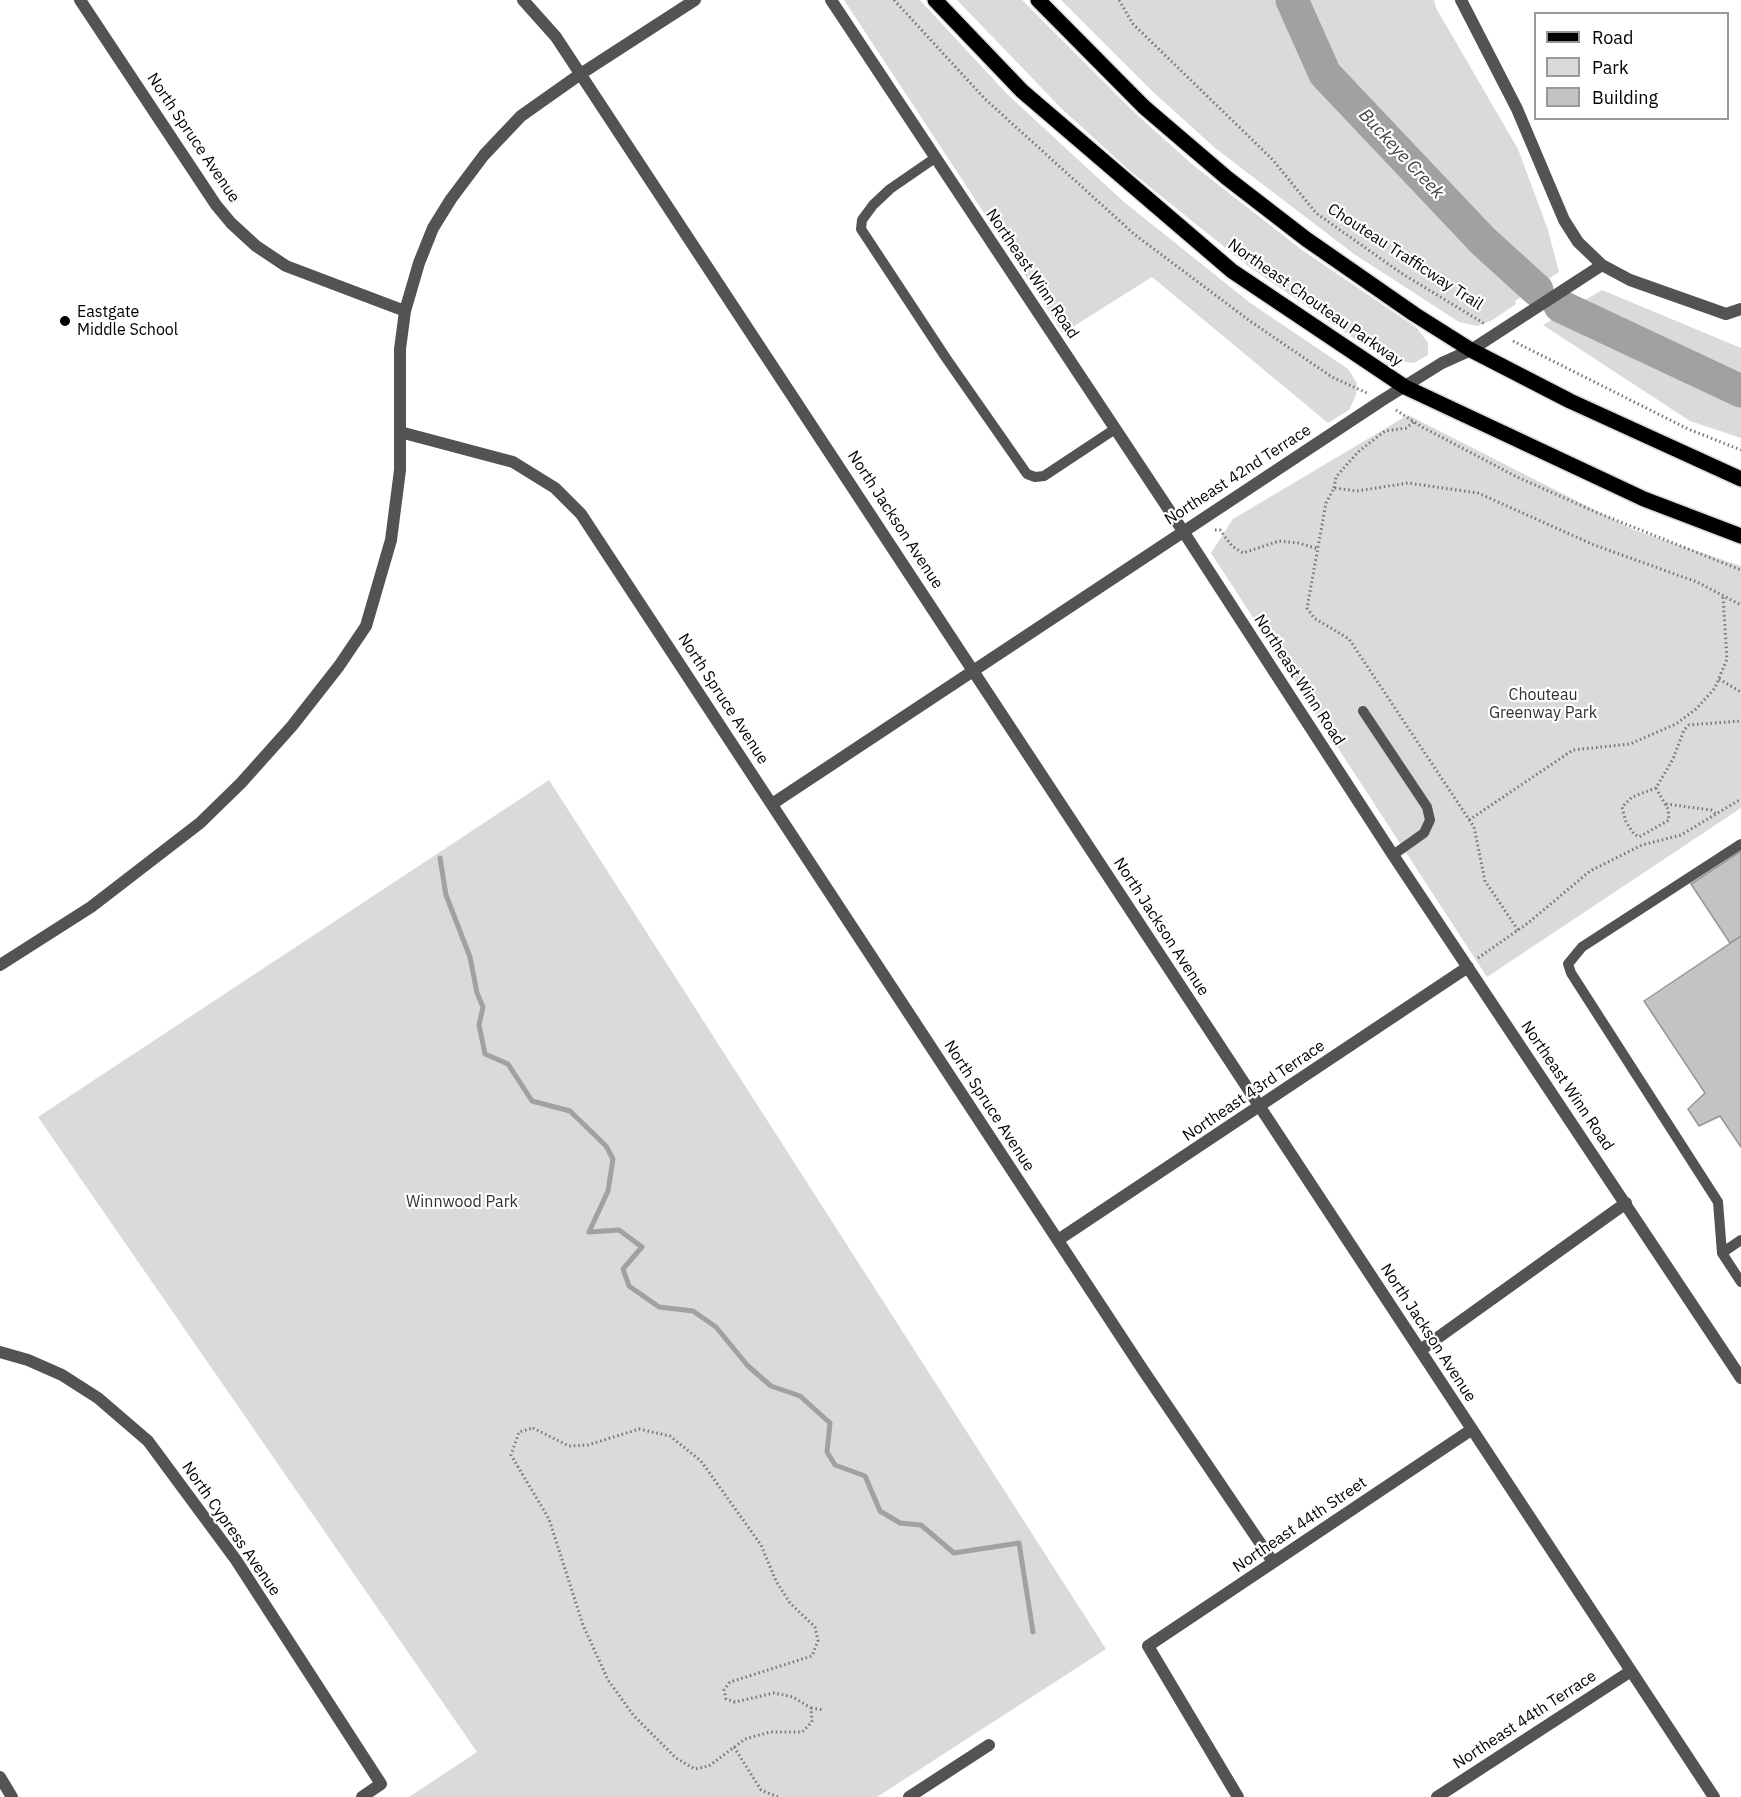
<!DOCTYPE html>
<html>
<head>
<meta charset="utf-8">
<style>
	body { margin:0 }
	#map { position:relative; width:1741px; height:1797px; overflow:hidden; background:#fff; font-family:"IBM Plex Sans",sans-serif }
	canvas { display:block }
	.legend { position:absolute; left:1534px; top:12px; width:195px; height:108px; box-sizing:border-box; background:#fff; border:2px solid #999; margin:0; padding:8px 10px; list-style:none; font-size:18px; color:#000 }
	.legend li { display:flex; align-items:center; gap:12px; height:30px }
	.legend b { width:30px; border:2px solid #999 }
</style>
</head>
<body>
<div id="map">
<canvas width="1741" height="1797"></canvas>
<ul class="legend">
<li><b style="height:8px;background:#000"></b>Road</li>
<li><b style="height:16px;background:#dadada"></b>Park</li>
<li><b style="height:16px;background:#c3c3c3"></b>Building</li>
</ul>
</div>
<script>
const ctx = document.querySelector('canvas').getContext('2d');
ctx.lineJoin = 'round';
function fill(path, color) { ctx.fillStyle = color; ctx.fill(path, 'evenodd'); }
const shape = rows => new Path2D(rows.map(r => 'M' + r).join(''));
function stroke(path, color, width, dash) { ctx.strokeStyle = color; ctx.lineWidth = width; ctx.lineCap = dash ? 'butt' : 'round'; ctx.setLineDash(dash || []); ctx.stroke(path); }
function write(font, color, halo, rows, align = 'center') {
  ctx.font = font + ' "IBM Plex Sans",sans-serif'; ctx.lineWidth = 4.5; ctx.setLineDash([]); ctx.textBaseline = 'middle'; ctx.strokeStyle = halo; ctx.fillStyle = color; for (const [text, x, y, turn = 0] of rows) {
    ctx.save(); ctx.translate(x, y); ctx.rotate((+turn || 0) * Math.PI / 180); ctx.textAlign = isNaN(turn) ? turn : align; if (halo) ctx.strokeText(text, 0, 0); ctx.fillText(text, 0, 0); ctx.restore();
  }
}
fill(shape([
	[844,0,920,0,1007,94,1124,202,1249,302,1348,369,1357,383,1356,395,1349,410,1328,423,1152,277,1063,333],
	[957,0,1022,0,1135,113,1193,165,1302,250,1417,328,1428,343,1428,355,1414,363,1384,359,1248,266,1130,171,1062,109],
	[1061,0,1434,0,1436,8,1518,149,1548,230,1559,272,1515,301,1516,304,1491,321,1477,326,1459,322,1354,254,1215,148,1152,91],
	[1602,290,1741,348,1741,438,1690,421,1543,325],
	[1408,415,1634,530,1741,566,1741,808,1487,977,1211,553,1233,519],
	[549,780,1106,1649,877,1797,409,1797,477,1752,38,1117]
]), '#dadada');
stroke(shape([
	[440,858,446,895,470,957,477,993,483,1007,479,1025,485,1054,508,1064,532,1101,570,1111,606,1146,613,1159,608,1191,589,1232,619,1230,642,1247,623,1269,629,1286,659,1307,693,1311,716,1327,748,1366,771,1386,800,1396,830,1423,827,1452,835,1465,865,1476,880,1511,900,1523,921,1525,954,1553,1019,1543,1033,1632]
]), '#a1a1a1', 5);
stroke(shape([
	[1292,0,1325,74,1483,241,1537,290],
	[1560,306,1741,391]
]), '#a1a1a1', 33);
const building = shape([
	[1741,851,1741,936,1730,943,1691,884,1741,851],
	[1741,936,1741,1147,1720,1116,1699,1126,1688,1109,1705,1093,1644,1001,1741,936]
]);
fill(building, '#c3c3c3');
stroke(building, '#979797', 1.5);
const primary = shape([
	[935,0,1022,91,1232,271,1405,387,1644,499,1741,536],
	[1038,0,1144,107,1227,178,1306,239,1414,314,1471,350,1570,401,1741,479]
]);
stroke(primary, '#dbdbdb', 18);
stroke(shape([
	[894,0,985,99,1134,234,1250,321,1332,377,1367,393],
	[1119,0,1133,24,1273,160,1316,213,1401,273,1485,324],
	[1513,341,1688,429,1741,450],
	[1396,410,1422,427,1517,477,1598,513,1741,570],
	[1334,488,1336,477,1358,452,1385,431,1406,428,1414,422],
	[1215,530,1220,530,1232,546,1243,553,1279,541,1298,543,1319,549],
	[1719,679,1741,692],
	[1656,788,1668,809,1669,820,1639,837,1634,834,1626,822,1622,807,1632,797,1656,788,1673,759,1684,730,1689,725,1701,724,1741,721],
	[1666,804,1711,810,1716,814],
	[1469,820,1573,750,1630,744,1676,724,1696,709,1715,688,1727,659,1723,596],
	[1518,930,1485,881,1474,827,1349,639,1314,618,1307,608,1326,503,1334,488,1357,491,1408,483,1478,493,1594,545,1697,582,1741,605],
	[1478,958,1528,923,1590,871,1642,845,1681,835,1741,799],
	[533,1428,569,1446,588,1445,639,1429,670,1436,701,1461,761,1545,776,1581,790,1603,815,1627,818,1641,812,1656,730,1682,724,1690,726,1699,735,1702,774,1693,793,1697,811,1708,812,1722,802,1732,770,1732,745,1739,709,1766,695,1769,676,1758,634,1716,608,1680,583,1625,549,1519,511,1455,519,1432,533,1428],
	[811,1708,824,1710],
	[734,1747,761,1790,778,1797]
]), '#757575', 3, [1.5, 3]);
stroke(shape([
	[935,158,890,189,873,205,862,220,861,229,946,358,1027,474,1035,477,1044,476,1115,429],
	[1363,711,1427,807,1430,820,1424,833,1393,855],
	[1741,844,1582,947,1568,964,1571,973,1718,1202,1722,1253,1741,1282],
	[1722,1253,1741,1240]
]), '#535353', 10);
stroke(shape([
	[80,0,216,205,231,223,256,246,286,266,405,311],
	[523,0,556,37,1714,1797],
	[831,0,1183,531,1393,855,1741,1378],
	[1461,0,1517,109,1564,220,1578,242,1602,265,1630,280,1726,314,1741,309],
	[400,432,513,462,555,488,581,514,1143,1370,1273,1562],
	[772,804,1381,401,1442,363,1471,350,1602,265],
	[0,965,91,907,200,823,241,783,292,726,339,666,366,626,391,540,400,470,400,349,405,311,419,263,433,228,451,199,484,155,521,116,579,75,695,0],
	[1058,1240,1468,967],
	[1422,1349,1626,1203],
	[0,1352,28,1360,62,1375,98,1398,148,1441,236,1560,381,1784,362,1797],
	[0,1777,12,1797],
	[909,1797,989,1745],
	[1238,1797,1148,1646,1471,1430],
	[1437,1797,1631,1671]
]), '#535353', 12);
stroke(primary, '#000', 15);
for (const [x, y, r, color] of [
	[65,321,6,"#000"]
]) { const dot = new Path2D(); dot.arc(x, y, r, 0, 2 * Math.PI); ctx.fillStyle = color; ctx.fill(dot); stroke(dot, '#fff', 2); }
write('16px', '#000', '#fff', [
	["North Spruce Avenue",193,138,56],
	["Chouteau Trafficway Trail",1405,257,33],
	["Northeast Winn Road",1032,274,56],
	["Northeast Chouteau Parkway",1315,303,35],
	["Northeast 42nd Terrace",1238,475,-33],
	["North Jackson Avenue",895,520,57],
	["Northeast Winn Road",1299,680,57],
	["North Spruce Avenue",723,699,57],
	["North Jackson Avenue",1161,927,57],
	["Northeast Winn Road",1567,1086,56],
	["Northeast 43rd Terrace",1254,1091,-34],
	["North Spruce Avenue",989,1106,57],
	["North Jackson Avenue",1428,1333,57],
	["Northeast 44th Street",1300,1525,-34],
	["North Cypress Avenue",231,1529,55],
	["Northeast 44th Terrace",1525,1720,-33]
]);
write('16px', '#000', '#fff', [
	["Eastgate",77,312],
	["Middle School",77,330]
], 'left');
write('16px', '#313131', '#fff', [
	["Chouteau",1543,695],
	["Greenway Park",1543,713],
	["Winnwood Park",462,1202]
]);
write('italic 18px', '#424242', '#fff', [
	["Buckeye Creek",1401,154,47]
]);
</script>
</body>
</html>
